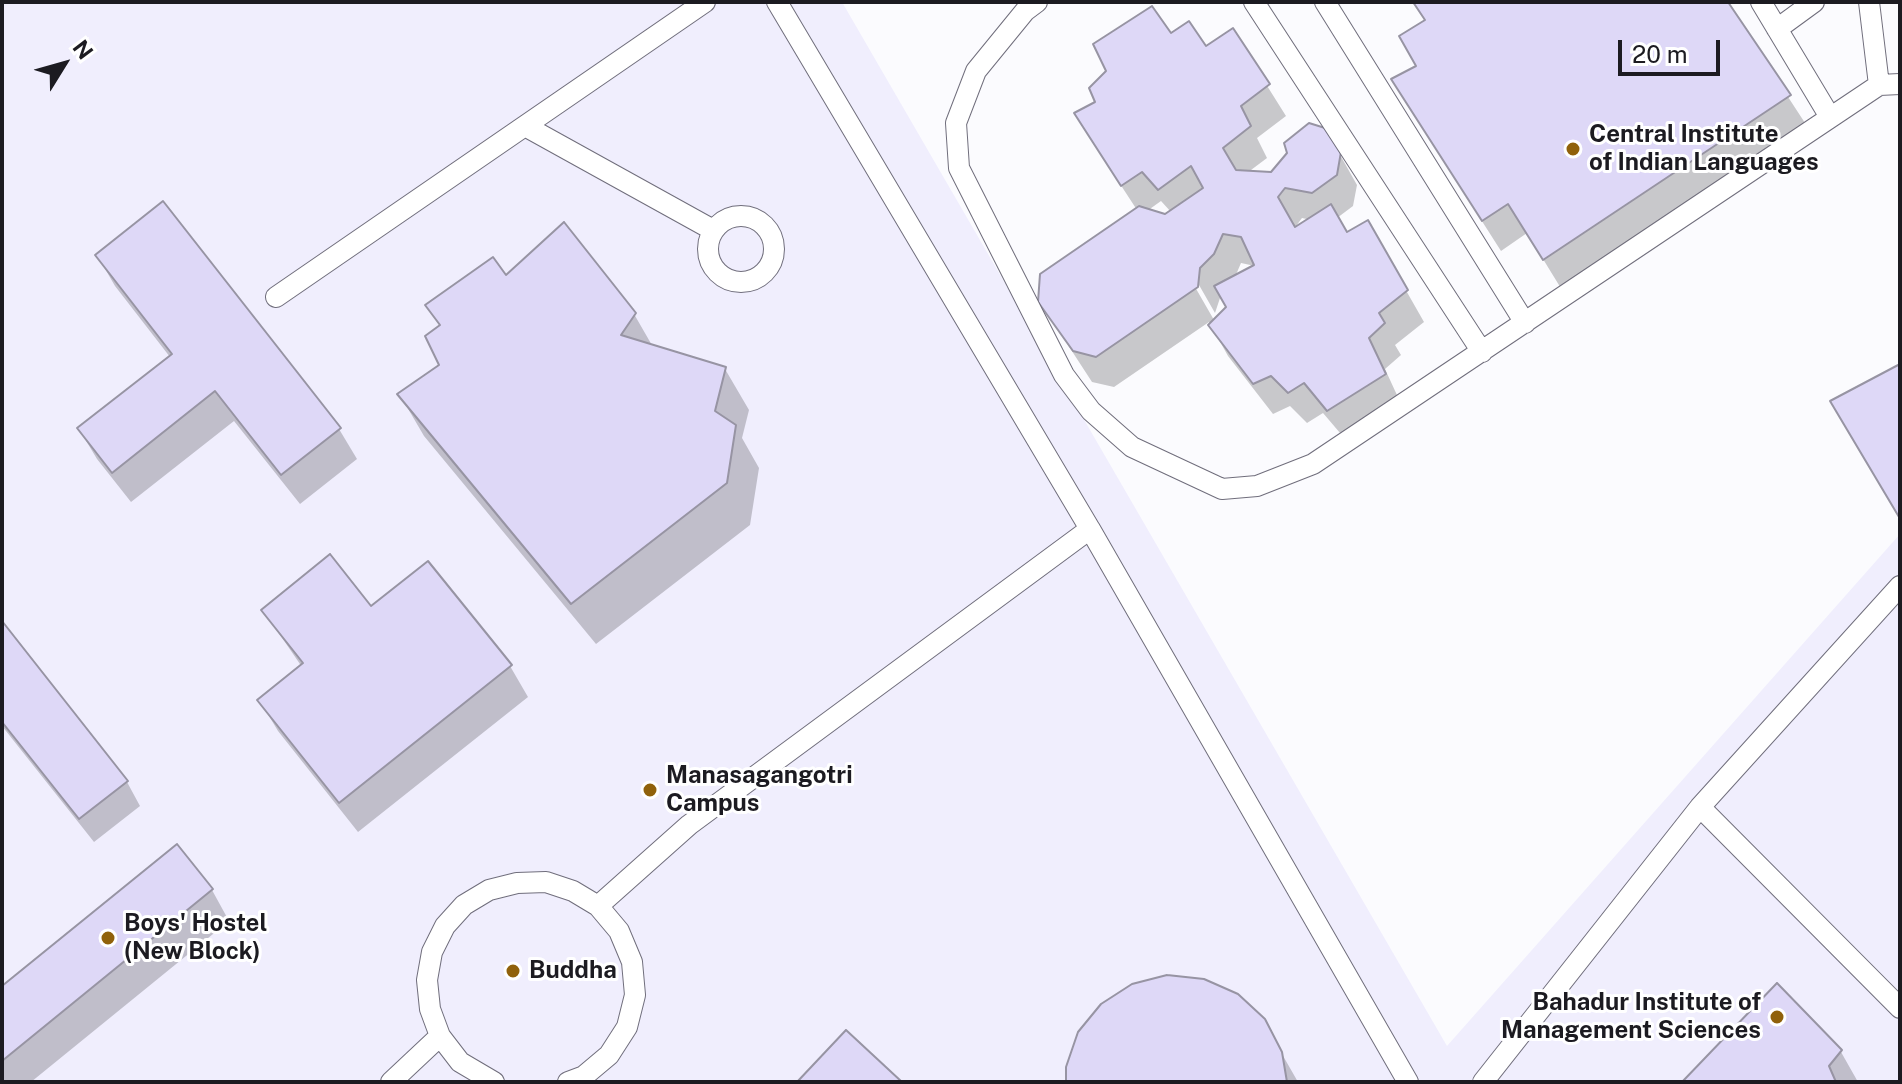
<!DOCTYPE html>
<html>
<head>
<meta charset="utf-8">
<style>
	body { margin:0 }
	#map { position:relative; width:1902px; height:1084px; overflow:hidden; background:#fbfbfe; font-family:"Public Sans",sans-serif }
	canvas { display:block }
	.frame { position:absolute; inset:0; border:4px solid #1c1b21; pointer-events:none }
	.north { position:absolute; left:24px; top:24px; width:80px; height:80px; -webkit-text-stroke:6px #fff; paint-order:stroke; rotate:53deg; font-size:22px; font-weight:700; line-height:32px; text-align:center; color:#1c1b21 }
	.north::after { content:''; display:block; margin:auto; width:28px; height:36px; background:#1c1b21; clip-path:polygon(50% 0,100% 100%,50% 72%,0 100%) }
	.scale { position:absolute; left:1618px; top:40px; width:102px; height:36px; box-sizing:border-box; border:4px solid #1c1b21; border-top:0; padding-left:10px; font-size:24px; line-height:28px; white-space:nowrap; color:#1c1b21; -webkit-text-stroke:6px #fff; paint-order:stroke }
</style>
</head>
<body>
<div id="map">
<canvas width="1902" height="1084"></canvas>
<div class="frame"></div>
<div class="north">N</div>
<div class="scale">20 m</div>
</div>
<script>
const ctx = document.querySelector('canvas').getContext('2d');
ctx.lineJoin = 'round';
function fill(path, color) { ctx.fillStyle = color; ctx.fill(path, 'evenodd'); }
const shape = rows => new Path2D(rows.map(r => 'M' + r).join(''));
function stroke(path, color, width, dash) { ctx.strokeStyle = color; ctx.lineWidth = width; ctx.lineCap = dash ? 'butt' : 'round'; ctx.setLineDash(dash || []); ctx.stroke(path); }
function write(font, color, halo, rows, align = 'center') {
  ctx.font = font + ' "Public Sans",sans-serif'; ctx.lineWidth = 6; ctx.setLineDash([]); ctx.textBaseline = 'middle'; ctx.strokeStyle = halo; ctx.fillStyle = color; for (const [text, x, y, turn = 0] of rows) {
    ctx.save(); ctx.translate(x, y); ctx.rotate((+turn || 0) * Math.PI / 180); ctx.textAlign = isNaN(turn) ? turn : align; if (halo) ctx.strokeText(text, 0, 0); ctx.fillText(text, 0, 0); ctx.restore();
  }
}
fill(shape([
	[2,2,842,2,1447,1046,1900,534,1900,1082,2,1082]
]), '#f0eefd');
fill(shape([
	[1412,2,1726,2,1807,126,1562,290,1527,233,1501,251,1411,110,1426,22],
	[1232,30,1286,116,1257,138,1267,158,1247,173,1272,174,1339,153,1357,185,1353,206,1337,218,1346,234,1367,222,1424,322,1395,345,1401,355,1385,369,1402,406,1346,440,1323,413,1307,423,1290,406,1273,414,1228,356,1209,322,1114,387,1092,382,1040,302,1137,210,1094,144,1098,102,1170,35,1205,49],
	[1161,201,1171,212,1165,216,1147,211],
	[1302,218,1311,220,1293,230],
	[1241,263,1255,266,1235,277],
	[1195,278,1215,313,1221,295,1229,308,1214,320,1191,280],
	[97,255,339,429,357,459,300,504,234,421,131,502,97,459,79,429,170,357,115,286],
	[506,278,634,314,653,347,725,369,749,410,742,438,759,468,750,525,596,644,424,436,400,395,441,365,440,327,428,306],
	[371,609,510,666,528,697,358,832,278,731,260,701,302,667,263,610],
	[2,624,127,782,140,806,94,842,2,726],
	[176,847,212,890,229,921,31,1082,2,1082,2,989],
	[1777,986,1841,1052,1858,1082,1685,1082],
	[1263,1021,1298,1082,1068,1082]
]), '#0003');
const building = shape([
	[1413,2,1728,2,1791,95,1543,260,1508,204,1482,221,1391,79,1416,66,1399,36,1425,20,1413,2],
	[1152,6,1171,33,1189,21,1206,46,1233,28,1270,84,1241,106,1251,126,1223,148,1236,170,1271,172,1287,153,1284,143,1309,123,1325,128,1341,152,1337,175,1312,193,1285,188,1278,197,1295,227,1331,204,1347,232,1368,220,1408,290,1379,313,1385,323,1369,338,1386,374,1327,411,1304,383,1288,393,1271,376,1253,384,1208,325,1226,307,1214,286,1254,265,1241,237,1223,234,1214,254,1200,268,1198,287,1096,357,1073,351,1038,302,1040,274,1139,206,1165,214,1203,188,1191,166,1158,190,1142,172,1121,186,1074,113,1095,102,1089,88,1106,71,1093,44,1152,6],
	[163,201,341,428,281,475,215,391,112,473,77,428,172,354,95,255,163,201],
	[564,222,636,313,621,335,726,367,715,411,736,425,727,483,571,604,397,394,439,365,425,336,440,325,425,305,493,257,506,275,564,222],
	[1900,364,1900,517,1899,517,1830,401,1900,364],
	[330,554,371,606,428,561,512,665,339,803,257,700,303,663,261,610,330,554],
	[2,621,128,781,79,819,2,722,2,621],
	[177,844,213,889,2,1061,2,986,177,844],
	[1167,975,1204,979,1238,994,1265,1019,1282,1052,1287,1082,1066,1082,1066,1067,1078,1032,1101,1004,1132,984,1167,975],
	[1777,983,1842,1050,1829,1066,1836,1082,1682,1082,1777,983],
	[846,1030,902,1082,797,1082,846,1030]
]);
fill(building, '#ded8f7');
stroke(building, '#9794a3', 2);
const lane = shape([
	[777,2,1090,529],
	[1037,2,1025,11,976,71,956,123,959,168,1064,375,1091,411,1132,447,1222,489,1257,486,1313,464,1879,85,1900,84],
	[1254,2,1482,352],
	[1325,2,1525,323],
	[1761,2,1830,117],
	[1869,2,1879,85],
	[1777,29,1814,2],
	[525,126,713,230],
	'708 249a33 33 0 1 1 66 0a33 33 0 1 1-66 0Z',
	[276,297,705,2],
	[1700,807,1900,1008],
	[598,906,689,825,1090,529,1408,1082],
	[391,1082,440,1036],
	[494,1082,460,1062,440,1036,430,1009,427,980,432,952,445,926,464,905,489,890,517,883,546,882,573,891,598,906,619,931,632,962,635,995,627,1027,609,1055,584,1076,568,1082],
	[1483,1082,1700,807,1900,586]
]);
stroke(lane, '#706e7c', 22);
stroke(lane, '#fff', 20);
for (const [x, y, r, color] of [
	[1573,149,8,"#90610b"],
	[650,790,8,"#90610b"],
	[108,938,8,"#90610b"],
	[513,971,8,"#90610b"],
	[1777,1017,8,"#90610b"]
]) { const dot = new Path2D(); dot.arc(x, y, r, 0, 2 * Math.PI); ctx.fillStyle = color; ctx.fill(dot); stroke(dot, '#fff', 3); }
write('bold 24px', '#1c1b21', '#fff', [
	["Central Institute",1589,135],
	["of Indian Languages",1589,163],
	["Manasagangotri",666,776],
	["Campus",666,804],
	["Boys' Hostel",124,924],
	["(New Block)",124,952],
	["Buddha",529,971],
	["Bahadur Institute of",1761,1003,"right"],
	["Management Sciences",1761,1031,"right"]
], 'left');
</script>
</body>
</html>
